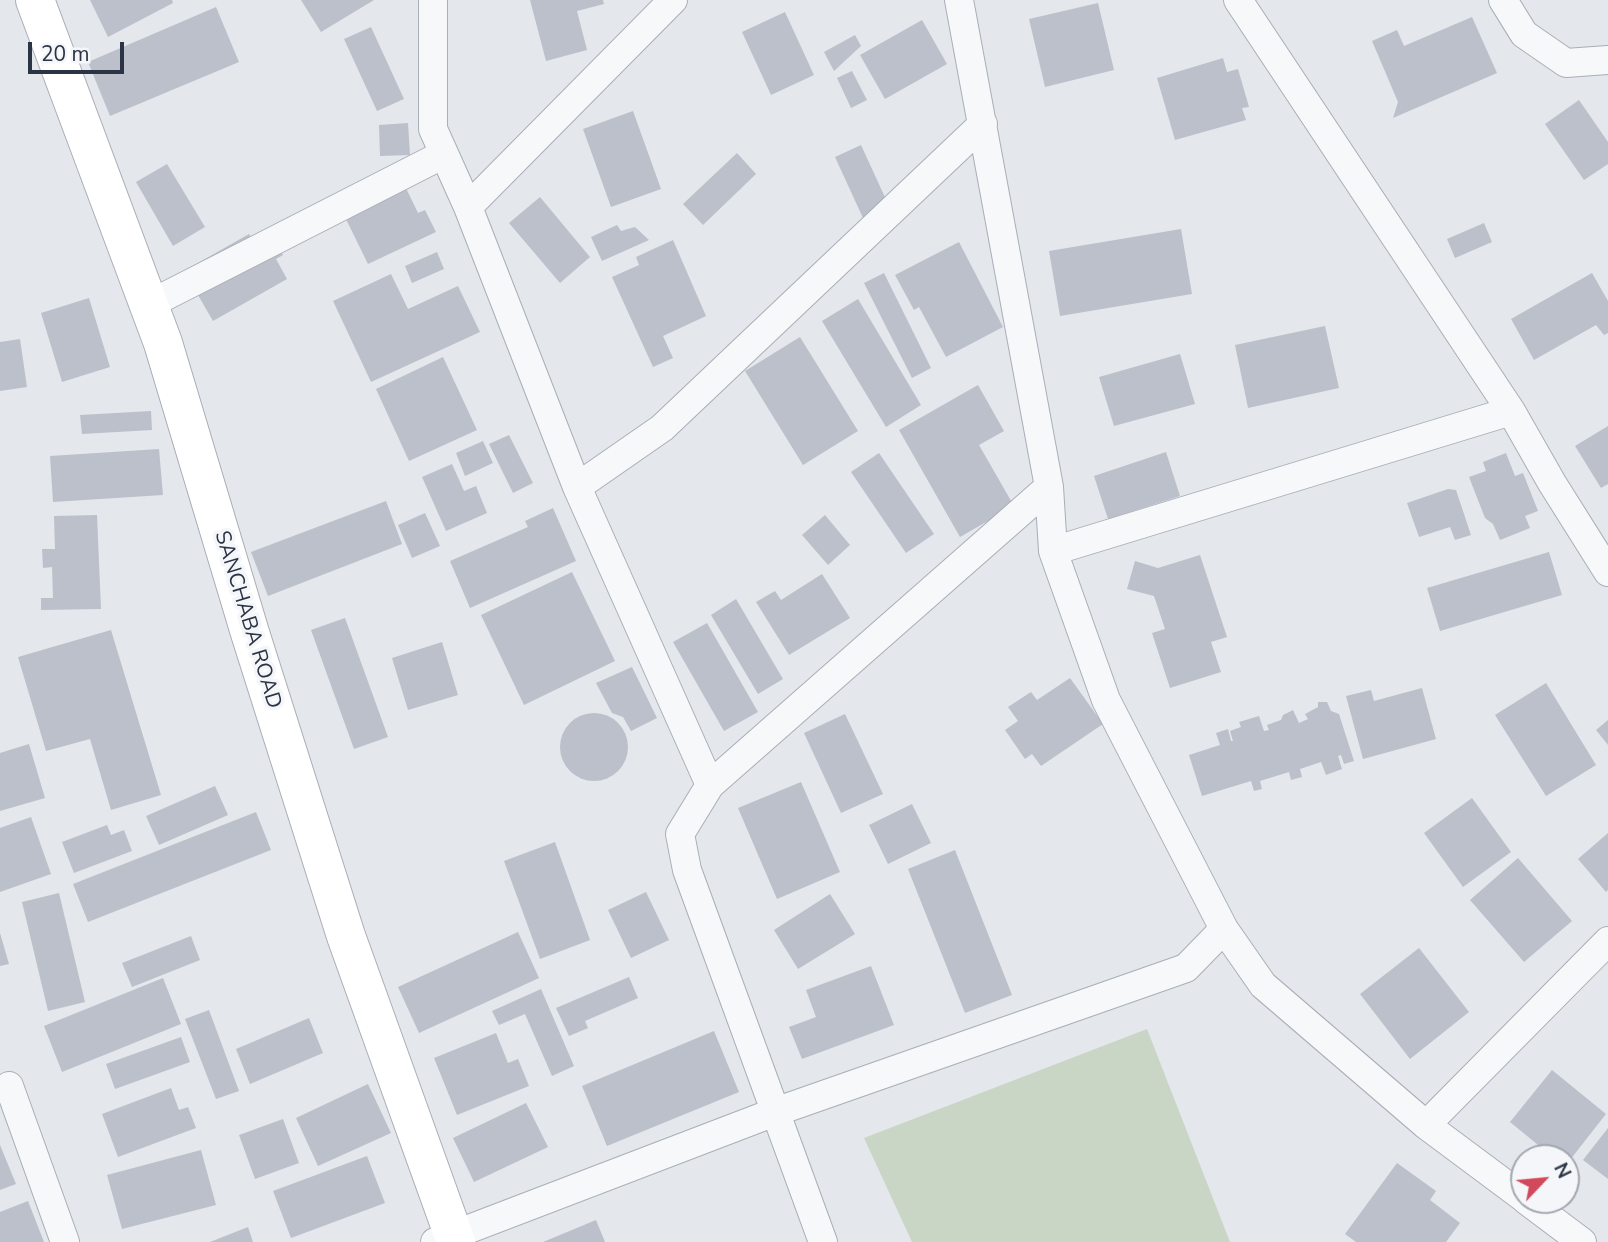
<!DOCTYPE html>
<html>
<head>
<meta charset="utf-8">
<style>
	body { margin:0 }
	#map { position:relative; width:1608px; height:1242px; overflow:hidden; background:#e4e7ec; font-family:"Nunito Sans",sans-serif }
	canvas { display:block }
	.north { position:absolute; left:1510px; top:1144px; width:70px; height:70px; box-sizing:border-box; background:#f4f6f9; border:2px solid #a4a8b1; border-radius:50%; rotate:64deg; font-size:19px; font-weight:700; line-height:28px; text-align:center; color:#2b3445 }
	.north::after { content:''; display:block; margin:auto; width:24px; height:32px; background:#d1495b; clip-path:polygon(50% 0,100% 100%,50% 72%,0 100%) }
	.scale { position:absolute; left:28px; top:42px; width:96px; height:32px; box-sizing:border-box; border:4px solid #2b3445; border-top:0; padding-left:9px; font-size:21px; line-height:24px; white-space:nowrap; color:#2b3445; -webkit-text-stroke:5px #f4f6f9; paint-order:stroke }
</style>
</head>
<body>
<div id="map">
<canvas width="1608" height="1242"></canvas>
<div class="north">N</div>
<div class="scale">20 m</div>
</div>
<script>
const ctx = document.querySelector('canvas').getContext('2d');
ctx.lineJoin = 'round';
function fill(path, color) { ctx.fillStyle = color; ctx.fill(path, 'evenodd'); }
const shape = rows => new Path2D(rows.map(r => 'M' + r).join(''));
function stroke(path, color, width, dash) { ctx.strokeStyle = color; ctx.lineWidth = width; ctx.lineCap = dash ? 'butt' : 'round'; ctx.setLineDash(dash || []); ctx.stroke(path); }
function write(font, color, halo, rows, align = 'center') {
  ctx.font = font + ' "Nunito Sans",sans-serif'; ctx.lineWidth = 7; ctx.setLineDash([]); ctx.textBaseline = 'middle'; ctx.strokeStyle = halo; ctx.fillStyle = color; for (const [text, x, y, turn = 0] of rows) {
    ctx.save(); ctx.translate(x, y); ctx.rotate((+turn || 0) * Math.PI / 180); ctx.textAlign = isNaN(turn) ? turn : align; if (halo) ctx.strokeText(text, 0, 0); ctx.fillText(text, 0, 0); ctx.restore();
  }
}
fill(shape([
	[1147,1029,1230,1242,912,1242,864,1138]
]), '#c9d6c5');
fill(shape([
	[90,0,172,0,173,3,108,37],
	[301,0,374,0,321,32],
	[530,0,603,0,604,4,577,11,587,50,546,61],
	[1098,3,1114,70,1045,87,1029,19],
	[216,7,239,62,110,116,88,62],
	[785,12,814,75,771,95,742,32],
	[1472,17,1497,73,1393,118,1398,102,1372,41,1397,30,1404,46],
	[922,20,947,64,885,99,860,55],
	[371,27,404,99,377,111,344,39],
	[855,35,861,46,834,71,824,52],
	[1223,58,1227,72,1238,69,1249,107,1242,108,1246,120,1175,140,1157,78],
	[852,71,867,100,851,108,837,78],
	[1579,100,1608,142,1608,164,1584,180,1545,124],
	[633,111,661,189,611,207,583,129],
	[408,123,410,155,380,156,379,125],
	[861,145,889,206,863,218,835,157],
	[737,153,756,174,703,225,683,204],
	[167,164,205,227,173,246,136,182],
	[404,184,418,213,425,210,436,232,368,264,343,213],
	[540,197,590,257,560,283,509,223],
	[1484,223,1492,242,1455,258,1447,239],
	[617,225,621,231,635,227,649,240,602,261,591,237],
	[1181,229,1192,294,1060,316,1049,251],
	[270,230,283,255,276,259,287,279,213,321,184,271,249,234,253,240],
	[673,240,706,316,663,336,673,358,653,367,612,277,639,265,636,257],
	[959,242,1003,327,946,357,919,307,914,310,895,275],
	[437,252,444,269,412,283,405,266],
	[884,273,931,368,912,378,864,283],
	[1592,273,1608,301,1608,333,1604,335,1596,325,1534,360,1511,319],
	[391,274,408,309,458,286,480,332,371,382,333,301],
	[89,298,110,367,62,382,41,313],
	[858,299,921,405,886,427,822,321],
	[1325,326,1339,388,1248,408,1235,345],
	[800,337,858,431,803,465,745,371],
	[20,339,27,387,0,391,0,342],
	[1180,354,1195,404,1114,426,1099,377],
	[443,357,477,430,409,461,376,389],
	[978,385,1004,431,979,445,1014,506,960,537,899,430],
	[151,411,152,430,82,434,80,415],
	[1608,426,1608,484,1601,488,1575,446],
	[509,435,533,483,513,493,489,444],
	[483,441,493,463,465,476,456,453],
	[159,449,163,495,53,502,50,456],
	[1166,452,1180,496,1108,519,1094,476],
	[879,453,934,534,906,553,851,472],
	[1506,453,1515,476,1523,473,1538,511,1525,516,1530,528,1500,540,1493,524,1485,518,1469,477,1486,471,1483,462],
	[452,464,464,491,476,486,487,513,446,531,422,477],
	[1448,489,1456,490,1471,535,1455,540,1450,527,1419,537,1407,503],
	[386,501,402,544,268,596,251,552],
	[553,508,576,561,470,608,450,561,528,527,525,521],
	[425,513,440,546,412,558,398,525],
	[97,515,101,609,41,610,41,598,53,598,52,567,43,568,42,549,55,549,54,516],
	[825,515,850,545,828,565,802,535],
	[1549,552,1562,595,1440,631,1427,588],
	[1200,555,1227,637,1211,642,1221,672,1170,688,1152,633,1165,629,1154,596,1127,589,1135,561,1158,568],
	[572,572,615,661,524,705,481,615],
	[822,574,850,618,789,655,756,602,775,591,781,600],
	[736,599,783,679,758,694,711,615],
	[345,618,388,737,354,749,311,630],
	[707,623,758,712,724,731,673,642],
	[111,630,161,795,111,810,90,739,46,751,18,657],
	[442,642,458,695,408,710,392,658],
	[632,667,657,718,631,731,623,717,612,713,596,683],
	[1070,678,1103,724,1041,766,1032,754,1025,759,1005,730,1018,721,1008,707,1031,692,1037,700],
	[1546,683,1596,765,1546,796,1495,715],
	[1422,688,1436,739,1363,759,1346,696,1371,690,1374,701],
	[1318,702,1327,702,1331,711,1339,714,1354,761,1344,764,1341,755,1338,756,1342,769,1326,775,1321,762,1300,769,1302,777,1291,780,1289,772,1260,781,1262,789,1254,791,1251,781,1202,796,1189,755,1220,745,1216,733,1228,729,1231,741,1233,741,1230,731,1241,727,1239,722,1259,716,1264,731,1269,730,1267,725,1281,720,1283,715,1293,710,1299,723,1308,719,1305,714,1318,707],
	'560 747a34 34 0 1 1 68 0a34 34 0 1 1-68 0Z',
	[845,714,883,794,841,813,804,733],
	[1608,720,1608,745,1596,730],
	[29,744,45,798,0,811,0,753],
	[801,782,840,872,777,899,738,808],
	[215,786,228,815,159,845,146,816],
	[1472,798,1511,852,1463,887,1424,833],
	[912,804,931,843,888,864,869,825],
	[256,812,271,850,88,922,73,884],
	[31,817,51,874,0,892,0,828],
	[107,825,111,835,124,830,132,851,74,873,62,842],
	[1608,833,1608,890,1606,892,1578,859],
	[555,842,590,940,540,959,504,861],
	[955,850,1012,995,965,1013,908,869],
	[1518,858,1572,921,1524,962,1470,900],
	[646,892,669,940,631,958,608,910],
	[59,893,85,1002,48,1011,22,902],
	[830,894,855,934,798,969,774,930],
	[518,932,539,978,419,1033,398,987],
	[0,933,9,964,0,966],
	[191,936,200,960,132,987,122,963],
	[1419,948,1469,1012,1410,1059,1360,994],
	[871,966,894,1025,802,1059,789,1027,816,1017,806,990],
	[629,977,638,998,585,1021,588,1028,569,1036,556,1008],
	[163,978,181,1024,62,1072,44,1026],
	[541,989,574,1066,552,1076,525,1014,499,1025,492,1011],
	[209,1010,239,1091,216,1099,185,1019],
	[309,1018,323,1053,250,1084,236,1049],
	[714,1031,739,1092,607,1146,582,1086],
	[496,1033,508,1063,518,1059,529,1086,457,1115,434,1058],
	[181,1037,190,1062,115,1089,106,1064],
	[1552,1070,1606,1114,1566,1165,1566,1158,1554,1158,1510,1122],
	[368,1084,391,1133,318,1166,296,1118],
	[171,1088,179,1110,188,1107,196,1128,118,1157,102,1114],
	[526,1103,548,1147,474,1182,453,1138],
	[283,1119,299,1163,255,1179,239,1135],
	[1608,1128,1608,1179,1583,1160],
	[0,1145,16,1184,0,1190],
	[201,1150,216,1205,122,1229,107,1175],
	[367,1156,385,1203,291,1238,273,1191],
	[1397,1163,1436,1191,1430,1200,1460,1223,1446,1242,1356,1242,1345,1234],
	[28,1201,44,1242,0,1242,0,1212],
	[596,1220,605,1242,543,1242],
	[248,1227,253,1242,210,1242]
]), '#bbc0ca');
const street = shape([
	[433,0,433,129,468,207,577,487,710,785],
	[959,0,1049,487,1053,551,1106,700,1224,929,1263,985,1426,1125,1524,1198],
	[1238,0,1511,411,1552,483,1608,572],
	[1503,0,1524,34,1566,63,1608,60],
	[468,207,673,0],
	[148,305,444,154],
	[577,487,662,428,983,124],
	[1053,551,1511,411],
	[9,1086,65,1242],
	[1426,1125,1608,941],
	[1526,1200,1582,1242],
	[435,1242,775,1112,1186,968,1224,929],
	[823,1242,687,870,680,834,710,785,1049,487]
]);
const secondary = shape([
	[35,0,163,343,250,633,346,936,456,1242]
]);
stroke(street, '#a9aeb7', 30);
stroke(secondary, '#a9aeb7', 40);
stroke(street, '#f7f8fa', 28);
stroke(secondary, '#fff', 38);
write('21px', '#2b3445', '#f4f6f9', [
	["SANCHABA ROAD",247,620,73]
]);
</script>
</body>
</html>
